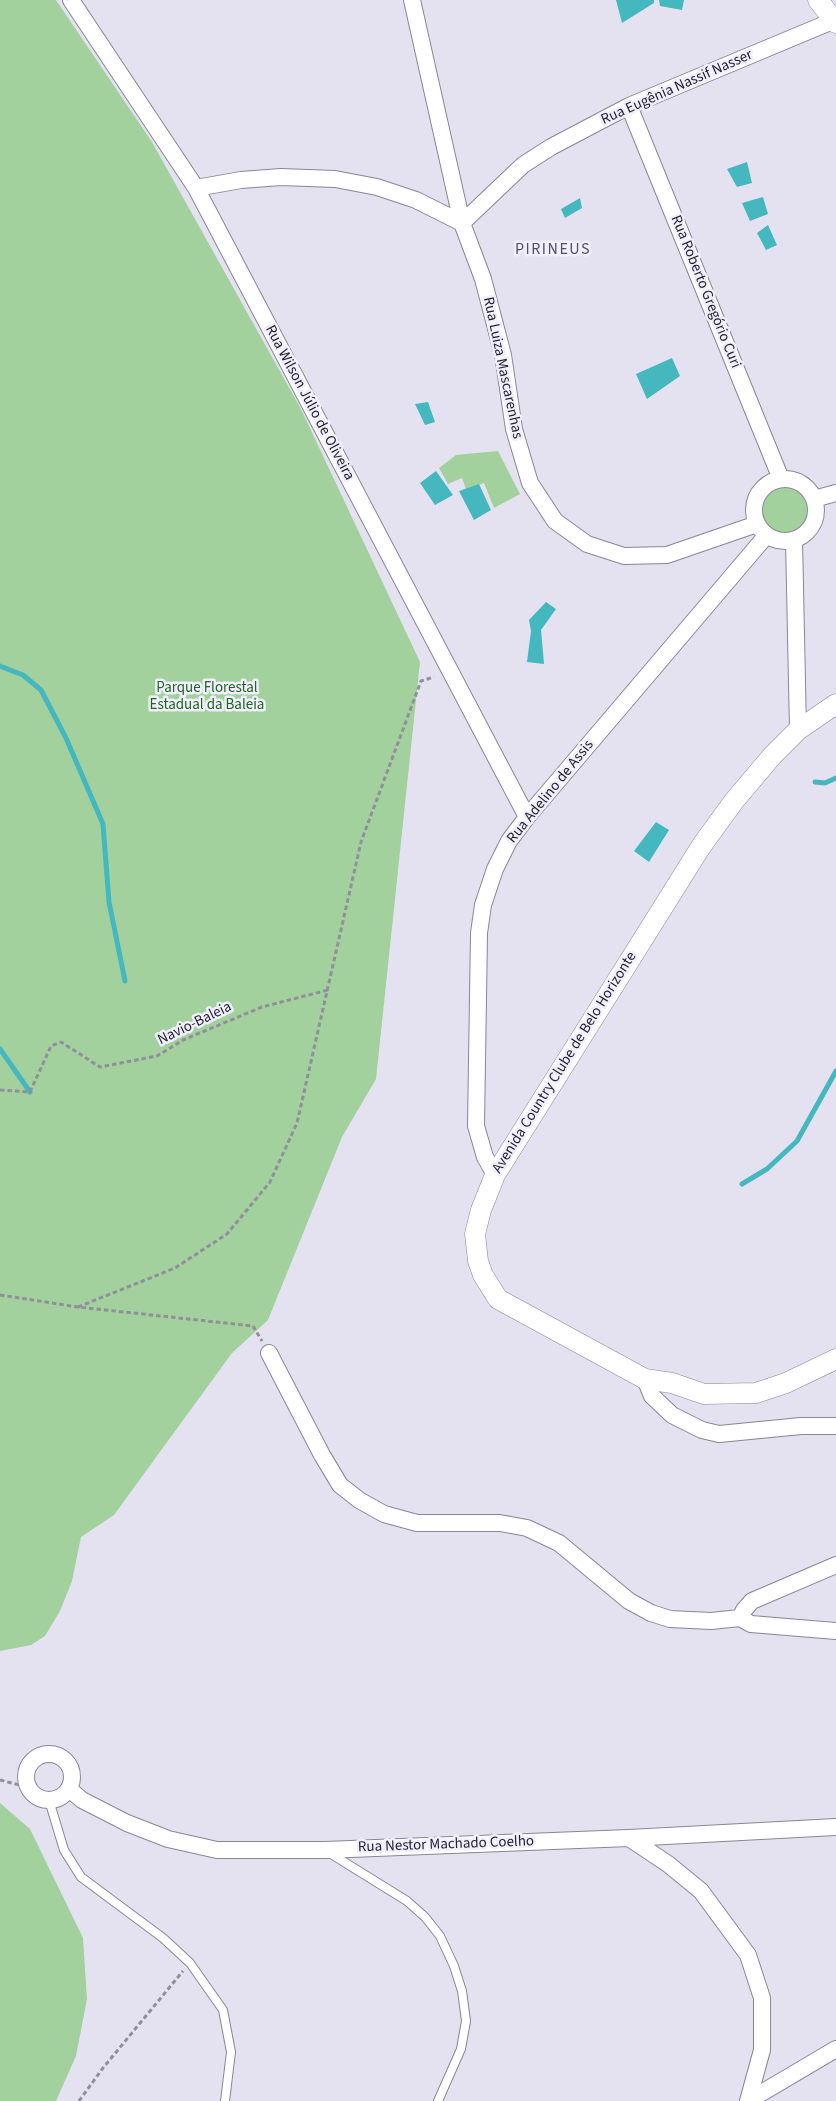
<!DOCTYPE html>
<html>
<head>
<meta charset="utf-8">
<style>
	body { margin:0 }
	canvas { display:block; background:#e4e2f1 }
</style>
</head>
<body>
<canvas width="836" height="2101"></canvas>
<script>
const ctx = document.querySelector('canvas').getContext('2d');
ctx.lineJoin = 'round';
function fill(path, color) { ctx.fillStyle = color; ctx.fill(path, 'evenodd'); }
const shape = rows => new Path2D(rows.map(r => 'M' + r).join(''));
function stroke(path, color, width, dash) { ctx.strokeStyle = color; ctx.lineWidth = width; ctx.lineCap = dash ? 'butt' : 'round'; ctx.setLineDash(dash || []); ctx.stroke(path); }
function write(font, color, halo, rows, align = 'center') {
  ctx.font = font + ' "Source Sans 3",sans-serif'; ctx.lineWidth = 5; ctx.setLineDash([]); ctx.textBaseline = 'middle'; ctx.strokeStyle = halo; ctx.fillStyle = color; for (const [text, x, y, turn = 0] of rows) {
    ctx.save(); ctx.translate(x, y); ctx.rotate((+turn || 0) * Math.PI / 180); ctx.textAlign = isNaN(turn) ? turn : align; if (halo) ctx.strokeText(text, 0, 0); ctx.fillText(text, 0, 0); ctx.restore();
  }
}
fill(shape([
	[0,0,56,0,152,142,301,409,420,662,376,1079,342,1137,268,1320,232,1353,114,1515,81,1537,72,1581,60,1611,45,1636,31,1645,0,1651],
	[498,451,520,494,494,508,484,483,466,489,462,478,448,484,439,468,456,455],
	'756 510a29 29 0 1 1 58 0a29 29 0 1 1-58 0Z',
	[0,1803,30,1829,83,1938,87,1999,76,2056,56,2101,0,2101]
]), '#a2d19d');
fill(shape([
	[616,0,654,0,654,3,622,23],
	[659,0,684,0,682,10,660,6],
	[747,162,752,183,737,187,727,169],
	[763,197,768,214,750,221,742,203],
	[580,198,582,208,565,218,561,209],
	[768,225,777,245,766,250,757,233],
	[672,358,680,376,647,399,636,374],
	[428,402,435,422,425,425,415,404],
	[436,471,453,495,435,505,420,483],
	[479,484,491,510,474,520,459,491],
	[546,602,556,609,541,630,544,664,527,662,531,631,529,620],
	[656,822,669,830,649,862,634,851]
]), '#44b8be');
stroke(shape([
	[0,666,23,675,41,690,66,738,103,824,109,902,125,981],
	[815,782,825,783,836,778],
	[0,1049,30,1092],
	[742,1184,767,1169,797,1141,836,1071]
]), '#44b8be', 5);
const service = shape([
	[49,1800,64,1850,81,1877,163,1938,190,1963,223,2010,231,2052,225,2101],
	[328,1852,407,1901,425,1917,440,1936,454,1966,462,1991,466,2021,461,2049,438,2101]
]);
const minor = shape([
	[71,0,196,188,527,817],
	[412,0,462,223,483,279,503,355,514,429,530,483,555,521,587,544,624,556,667,555,757,524],
	[629,106,781,479],
	[196,188,241,180,281,177,335,179,377,187,416,200,462,223,523,165,551,147,629,106,835,20],
	'754 510a31 31 0 1 1 62 0a31 31 0 1 1-62 0Z',
	[814,499,836,493],
	[794,540,798,730],
	[495,1175,485,1157,476,1126,479,933,483,905,495,869,509,841,527,817,766,536],
	[269,1353,322,1455,340,1485,359,1500,384,1514,417,1523,500,1523,527,1528,559,1543,629,1601,651,1613,670,1619,711,1621,740,1618,751,1624,836,1631],
	[645,1379,652,1396,672,1415,702,1430,719,1434,801,1426,836,1426],
	[740,1618,744,1610,752,1601,836,1565],
	'26 1777a23 23 0 1 1 46 0a23 23 0 1 1-46 0Z',
	[69,1789,82,1800,127,1823,168,1839,217,1850,325,1850,629,1838,836,1827],
	[629,1838,668,1864,701,1891,748,1955,762,1998,762,2050,748,2101],
	[748,2101,836,2049]
]);
const tertiary = shape([
	[818,0,836,23],
	[836,704,798,730,772,756,734,801,702,845,495,1175,481,1210,475,1234,478,1261,483,1275,498,1299,645,1379,672,1383,704,1394,756,1393,786,1383,836,1359]
]);
stroke(service, '#898694', 10);
stroke(minor, '#898694', 18);
stroke(tertiary, '#898694', 21);
stroke(shape([
	[0,1090,30,1092,51,1046,61,1042,100,1067,157,1056,183,1040,262,1007,328,990],
	[0,1295,78,1307,253,1326,262,1341],
	[78,1307,175,1268,227,1234,270,1182,297,1123,361,842,421,681,434,677],
	[0,1780,27,1787],
	[79,2101,103,2068,183,1971]
]), '#908f9a', 3, [4.5, 3]);
stroke(service, '#fff', 8);
stroke(minor, '#fff', 16);
stroke(tertiary, '#fff', 20);
write('15px', '#201f25', '#f1effe', [
	["Rua Eugênia Nassif Nasser",677,88,-24],
	["Rua Roberto Gregório Curi",705,292,68],
	["Rua Luiza Mascarenhas",502,368,78],
	["Rua Wilson Júlio de Oliveira",309,403,62],
	["Rua Adelino de Assis",551,792,-51],
	["Navio-Baleia",195,1024,-26],
	["Avenida Country Clube de Belo Horizonte",565,1063,-58],
	["Rua Nestor Machado Coelho",446,1845,-2]
]);
write('15px', '#21651d', '#f1effe', [
	["Parque Florestal",207,689],
	["Estadual da Baleia",207,706]
]);
ctx.letterSpacing = '1.5px';
write('16px', '#52505c', '#f1effe', [
	["PIRINEUS",553,250]
]);
ctx.letterSpacing = '0px';
</script>
</body>
</html>
